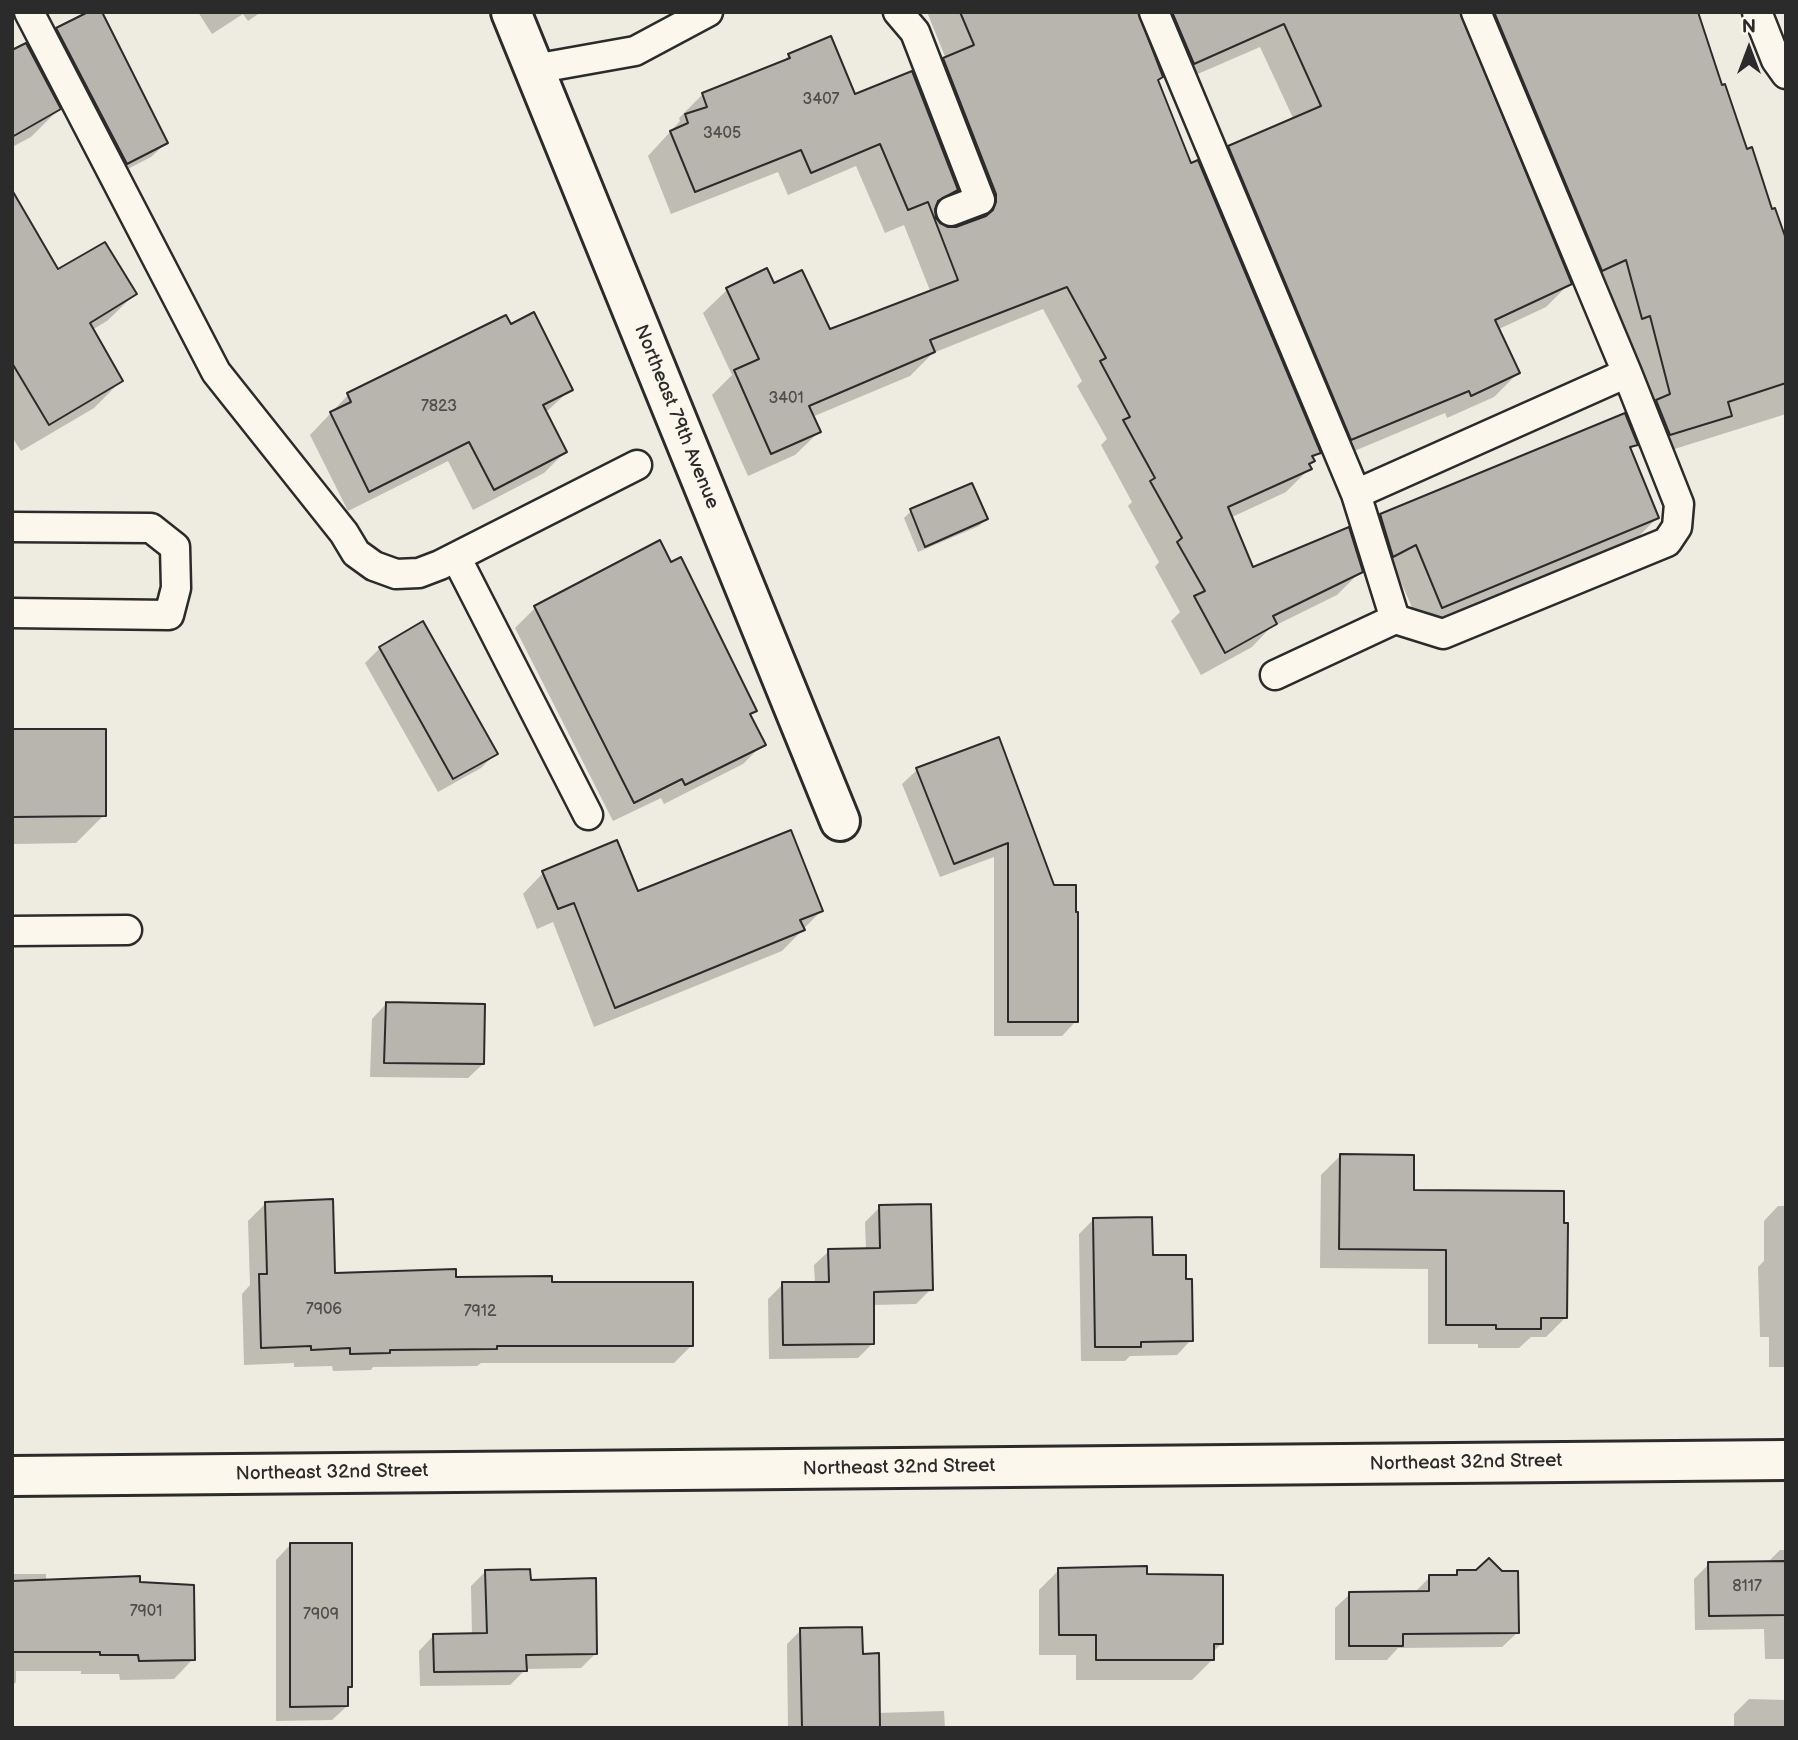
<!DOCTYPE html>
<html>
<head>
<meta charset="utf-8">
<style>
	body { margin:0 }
	#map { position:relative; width:1798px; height:1740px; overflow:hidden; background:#eeebe0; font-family:"Balsamiq Sans",sans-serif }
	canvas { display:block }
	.frame { position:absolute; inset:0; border:14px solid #2b2b2b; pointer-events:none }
	.north { position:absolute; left:1714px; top:14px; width:70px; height:70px; -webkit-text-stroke:5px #fbf7ec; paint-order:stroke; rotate:0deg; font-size:19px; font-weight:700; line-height:28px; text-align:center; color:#2b2b2b }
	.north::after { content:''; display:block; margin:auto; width:24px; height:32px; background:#2b2b2b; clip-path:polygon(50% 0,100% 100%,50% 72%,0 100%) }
</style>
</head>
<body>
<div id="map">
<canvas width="1798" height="1740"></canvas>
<div class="frame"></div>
<div class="north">N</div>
</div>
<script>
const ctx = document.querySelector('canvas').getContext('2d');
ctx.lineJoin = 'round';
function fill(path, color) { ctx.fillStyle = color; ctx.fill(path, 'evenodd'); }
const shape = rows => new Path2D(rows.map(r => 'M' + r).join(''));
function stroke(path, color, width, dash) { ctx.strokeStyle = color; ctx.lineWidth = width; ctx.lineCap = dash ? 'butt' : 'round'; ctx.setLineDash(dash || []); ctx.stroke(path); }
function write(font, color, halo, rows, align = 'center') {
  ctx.font = font + ' "Balsamiq Sans",sans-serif'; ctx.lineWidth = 7; ctx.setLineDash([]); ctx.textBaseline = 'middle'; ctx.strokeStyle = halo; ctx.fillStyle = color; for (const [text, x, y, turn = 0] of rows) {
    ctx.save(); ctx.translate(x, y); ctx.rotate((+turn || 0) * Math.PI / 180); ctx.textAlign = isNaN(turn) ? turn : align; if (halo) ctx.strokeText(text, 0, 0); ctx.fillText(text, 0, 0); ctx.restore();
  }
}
fill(shape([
	[198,12,261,12,248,21,243,14,212,34],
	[927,12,1692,12,1746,151,1786,245,1786,414,1646,458,1646,413,1468,29,1460,20,1570,283,1546,307,1497,330,1518,373,1494,397,1447,418,1445,413,1328,462,1206,172,1229,148,1294,120,1260,47,1170,86,1146,29,1138,19,1157,81,1190,165,1319,452,1308,465,1310,468,1286,492,1230,518,1252,569,1361,571,1337,595,1270,628,1252,647,1201,675,1171,621,1180,612,1155,567,1159,562,1128,506,1132,502,1101,445,1107,439,1077,386,1082,381,1043,309,933,353,910,376,812,417,819,432,795,455,748,476,712,395,732,375,703,313,727,290,773,286,829,331,931,293,904,225,885,233,856,166,788,195,778,172,671,214,648,156,680,121,679,118,703,94,782,63,789,55,854,96,956,190,933,213,939,225,947,229,957,228,973,222,920,83,946,59],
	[57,30,166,143,151,157,112,177,43,44],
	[12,69,59,109,31,137,12,147],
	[12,194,58,272,135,294,107,321,92,330,121,381,94,408,21,451,12,437],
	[510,326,570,390,545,413,565,452,544,473,473,510,448,461,348,511,310,435,348,395,408,364],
	[1636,444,1629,451,1657,518,1635,540,1421,628,1394,566,1371,577,1359,538,1381,516],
	[971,485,986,519,979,526,918,552,904,518,911,511],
	[535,608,755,710,750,716,763,744,743,764,664,804,661,798,613,821,515,628],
	[423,624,496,753,481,768,438,792,365,663,380,648],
	[12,731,104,815,76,843,12,844],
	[998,739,1076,1021,1062,1036,994,1036,994,857,940,877,902,784,917,770],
	[543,873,637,893,821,911,782,951,594,1027,553,922,537,929,523,894],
	[386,1004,483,1064,468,1078,370,1077,372,1019],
	[1340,1156,1412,1191,1566,1317,1546,1337,1531,1337,1519,1348,1478,1348,1478,1344,1428,1344,1428,1269,1320,1268,1321,1175],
	[265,1204,333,1275,550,1284,692,1345,674,1363,481,1363,477,1366,373,1367,371,1370,333,1371,332,1366,294,1367,294,1363,244,1365,242,1294,250,1285,248,1221],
	[1778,1206,1786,1206,1786,1367,1769,1367,1769,1337,1760,1337,1758,1267,1764,1261,1764,1221],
	[880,1207,931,1289,916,1304,872,1305,872,1344,858,1358,769,1359,768,1299,783,1284,815,1284,814,1265,829,1251,866,1250,865,1222],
	[1094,1219,1184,1281,1191,1340,1177,1355,1130,1356,1125,1361,1081,1361,1079,1234],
	[290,1545,351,1687,347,1691,347,1706,332,1720,276,1721,276,1560],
	[1780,1550,1786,1550,1786,1659,1765,1659,1764,1629,1695,1630,1694,1579,1709,1564,1767,1563],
	[1059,1570,1145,1576,1222,1643,1212,1653,1213,1659,1192,1680,1076,1680,1076,1655,1039,1655,1039,1590],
	[486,1571,529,1581,596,1653,581,1668,526,1669,510,1685,420,1686,419,1651,433,1636,472,1635,471,1586],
	[1458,1572,1517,1633,1502,1647,1398,1648,1387,1660,1335,1660,1335,1608,1350,1594,1415,1592,1430,1577,1453,1576],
	[12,1574,46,1574,46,1582,138,1584,193,1659,174,1679,120,1680,119,1674,81,1674,81,1671,16,1671,16,1682,12,1686],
	[801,1630,861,1656,878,1713,944,1711,945,1728,788,1728,787,1644],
	[1749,1699,1786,1700,1786,1728,1734,1728,1734,1714]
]), '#0003');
const building = shape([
	[88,12,102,12,168,143,127,164,56,28,88,12],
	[960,12,1138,12,1163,77,1158,80,1191,163,1198,160,1321,453,1312,456,1315,461,1309,464,1312,469,1228,507,1253,567,1349,527,1363,572,1273,616,1277,624,1225,653,1194,596,1205,591,1177,542,1182,538,1150,481,1155,478,1123,420,1130,417,1100,361,1106,358,1067,287,930,340,935,352,809,406,821,432,771,454,734,370,759,359,726,288,767,268,774,283,802,270,830,329,958,280,928,202,908,210,880,144,811,173,801,150,695,192,670,131,688,123,685,114,707,107,702,93,790,58,788,54,831,36,855,94,912,71,958,190,938,201,935,209,936,218,940,223,948,227,956,227,986,216,993,210,996,202,996,194,943,58,974,45,960,12],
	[1172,12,1460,12,1572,284,1495,320,1520,373,1471,396,1469,391,1351,440,1228,146,1321,106,1284,24,1194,64,1172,12],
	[1494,12,1698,12,1722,85,1725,84,1747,149,1752,147,1772,209,1775,208,1786,239,1786,383,1728,402,1732,416,1670,435,1656,400,1670,394,1650,316,1642,319,1626,260,1602,271,1494,12],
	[26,43,61,109,12,137,12,50,26,43],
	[12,190,58,269,105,242,137,294,90,323,123,381,49,425,12,363,12,190],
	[534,312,573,390,543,405,567,452,494,490,469,442,369,492,330,412,351,402,347,393,506,315,511,324,534,312],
	[1625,413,1638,445,1630,447,1659,518,1442,608,1416,545,1393,557,1380,514,1625,413],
	[972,483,988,519,925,547,910,509,972,483],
	[660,540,671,562,681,557,757,711,750,714,766,745,685,785,682,779,634,803,534,606,660,540],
	[423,621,498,754,453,779,379,647,423,621],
	[12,729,106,729,106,816,12,817,12,729],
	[999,737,1054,885,1076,885,1076,912,1078,912,1078,1022,1008,1022,1008,843,954,864,916,768,999,737],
	[791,830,823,911,800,920,805,930,615,1008,574,903,558,909,542,871,617,840,638,891,791,830],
	[386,1002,485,1004,484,1064,384,1063,386,1002],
	[1340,1154,1414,1155,1414,1190,1564,1191,1564,1223,1568,1223,1567,1318,1541,1318,1541,1329,1496,1329,1496,1325,1446,1325,1446,1250,1339,1249,1340,1154],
	[333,1199,335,1273,456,1269,456,1277,552,1276,552,1282,693,1282,693,1346,497,1346,497,1349,390,1350,390,1353,350,1354,350,1348,311,1350,311,1346,261,1348,259,1274,267,1274,265,1202,333,1199],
	[931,1204,933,1290,874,1292,874,1344,783,1345,782,1282,829,1282,828,1249,880,1248,879,1205,931,1204],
	[1152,1217,1153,1255,1186,1255,1186,1279,1192,1279,1193,1341,1141,1342,1141,1347,1095,1347,1093,1218,1152,1217],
	[290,1543,352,1543,352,1687,348,1687,348,1706,290,1707,290,1543],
	[1489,1558,1502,1571,1518,1571,1519,1633,1403,1634,1403,1646,1349,1646,1349,1592,1429,1591,1429,1575,1457,1575,1457,1570,1476,1570,1489,1558],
	[1786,1561,1786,1615,1709,1616,1708,1562,1786,1561],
	[1147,1566,1147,1574,1223,1575,1223,1644,1214,1644,1214,1660,1096,1660,1096,1635,1059,1635,1058,1568,1147,1566],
	[530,1569,531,1580,596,1578,597,1654,526,1655,527,1671,434,1672,433,1634,487,1633,485,1570,530,1569],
	[140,1576,140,1582,194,1585,195,1660,139,1661,138,1655,100,1655,100,1652,12,1652,12,1581,140,1576],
	[862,1627,863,1654,879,1653,880,1728,802,1728,800,1628,862,1627]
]);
fill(building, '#b8b5ae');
stroke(building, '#2b2b2b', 2);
const lane = shape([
	[29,12,216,372,344,533,356,553,374,566,396,574,419,573,440,565,637,465],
	[898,12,915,32,980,200,951,211],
	[1154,12,1356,494,1627,373,1476,12],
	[1757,12,1776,60,1786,74],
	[534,69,635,51,708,12],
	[1356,494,1395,619],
	[12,527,151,528,175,547,176,588,169,615,12,613],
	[456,557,588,815],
	[1275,675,1395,619,1443,634,1667,542,1677,527,1679,504,1627,373],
	[12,931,127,930]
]);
const street = shape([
	[511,12,840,821],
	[12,1476,1786,1460]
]);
stroke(lane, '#2b2b2b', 33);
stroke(street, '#2b2b2b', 44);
stroke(lane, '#fbf7ec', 28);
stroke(street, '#fbf7ec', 38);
write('16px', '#4e4e4c', null, [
	["3407",821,100],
	["3405",722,134],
	["3401",786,399],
	["7823",439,407],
	["7906",324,1310],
	["7912",480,1312],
	["8117",1747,1587],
	["7901",146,1612],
	["7909",321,1615]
]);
write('19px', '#2b2b2b', '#fbf7ec', [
	["Northeast 79th Avenue",676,417,68],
	["Northeast 32nd Street",1466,1463,-1],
	["Northeast 32nd Street",899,1468,-1],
	["Northeast 32nd Street",332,1473,-1]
]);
</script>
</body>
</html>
